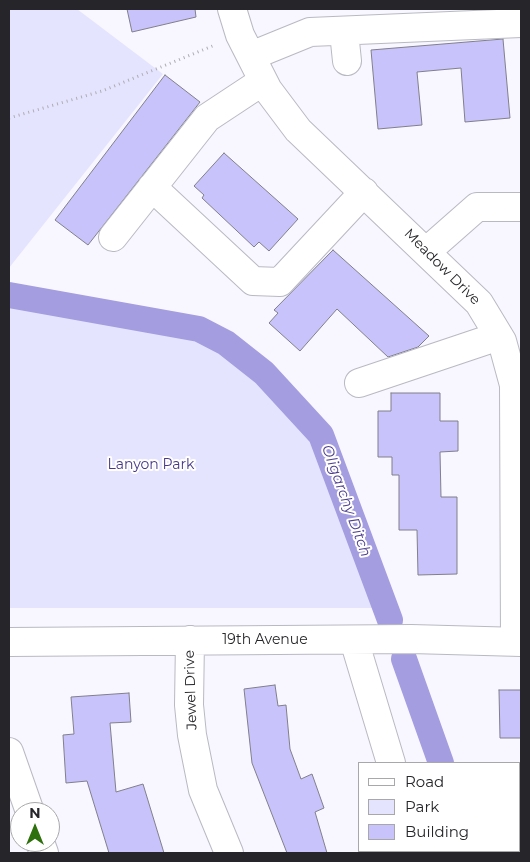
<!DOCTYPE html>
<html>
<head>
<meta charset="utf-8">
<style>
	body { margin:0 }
	#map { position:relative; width:530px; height:862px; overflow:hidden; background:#f8f7ff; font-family:Montserrat,sans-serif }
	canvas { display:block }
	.frame { position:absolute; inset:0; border:10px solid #26262a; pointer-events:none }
	.legend { position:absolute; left:358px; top:762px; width:162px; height:90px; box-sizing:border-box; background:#fff; border:1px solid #a8a8aa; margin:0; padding:6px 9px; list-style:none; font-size:15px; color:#26262a }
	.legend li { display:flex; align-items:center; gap:10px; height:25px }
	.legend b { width:25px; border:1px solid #a8a8aa }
	.north { position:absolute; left:10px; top:802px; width:50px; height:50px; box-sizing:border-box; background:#fff; border:1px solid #a8a8aa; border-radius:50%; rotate:0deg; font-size:14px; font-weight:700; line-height:20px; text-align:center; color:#26262a }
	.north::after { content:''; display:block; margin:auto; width:18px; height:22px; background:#2d700d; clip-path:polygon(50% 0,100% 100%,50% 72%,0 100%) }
</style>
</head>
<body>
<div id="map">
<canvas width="530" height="862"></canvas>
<div class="frame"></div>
<ul class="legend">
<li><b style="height:6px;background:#fff"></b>Road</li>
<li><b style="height:14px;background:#e5e4fe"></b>Park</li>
<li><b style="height:14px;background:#c8c3fb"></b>Building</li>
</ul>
<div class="north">N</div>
</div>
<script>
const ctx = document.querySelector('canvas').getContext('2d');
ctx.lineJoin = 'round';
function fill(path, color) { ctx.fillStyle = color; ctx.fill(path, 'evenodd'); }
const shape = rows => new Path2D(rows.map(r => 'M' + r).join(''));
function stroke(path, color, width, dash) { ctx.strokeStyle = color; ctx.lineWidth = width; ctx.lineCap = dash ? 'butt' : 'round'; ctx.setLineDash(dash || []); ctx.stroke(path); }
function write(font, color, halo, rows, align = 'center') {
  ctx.font = font + ' Montserrat,sans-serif'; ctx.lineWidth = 4; ctx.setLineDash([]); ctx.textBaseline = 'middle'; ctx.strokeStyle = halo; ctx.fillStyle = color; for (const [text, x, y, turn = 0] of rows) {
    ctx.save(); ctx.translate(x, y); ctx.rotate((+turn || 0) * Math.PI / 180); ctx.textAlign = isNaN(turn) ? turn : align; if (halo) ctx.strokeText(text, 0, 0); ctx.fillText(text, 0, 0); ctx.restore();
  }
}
fill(shape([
	[9,9,77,9,163,74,9,268],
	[9,295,199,329,226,343,264,373,321,435,385,608,9,608]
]), '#e5e4fe');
stroke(shape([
	[9,295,199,329,226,343,264,373,321,435,390,620],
	[404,659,441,763],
	[473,851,474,853]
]), '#a49de0', 26);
const building = shape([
	[127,9,195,9,196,17,132,32,127,9],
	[503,39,510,118,465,122,461,68,417,72,422,125,378,129,371,50,503,39],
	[165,75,200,102,88,245,55,220,165,75],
	[224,153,298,219,269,251,259,242,254,247,202,198,204,195,194,186,224,153],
	[333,250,429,336,418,347,388,357,337,309,300,351,269,323,278,313,274,310,333,250],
	[391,393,440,393,440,421,458,421,458,451,440,452,441,497,457,497,457,574,418,575,417,530,399,530,399,475,392,475,392,457,378,457,378,411,391,411,391,393],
	[275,685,278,706,286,705,290,749,301,779,312,774,324,808,315,812,327,853,287,853,252,763,244,689,275,685],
	[499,690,521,690,521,738,500,738,499,690],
	[129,693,131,722,110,723,116,792,143,784,164,853,109,853,87,781,66,783,63,735,74,734,71,697,129,693]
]);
fill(building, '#c8c3fb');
stroke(building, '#807f8a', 1);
const minor = shape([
	[232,9,240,35,268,90,298,130,479,303,502,341,514,385,515,642],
	[344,32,347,61],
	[251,56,310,32,521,23],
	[152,187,253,281,280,282,364,192],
	[113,237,207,118,263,81],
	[427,251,477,207,521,207],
	[359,383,499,336],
	[190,640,189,705,192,735,203,790,229,853],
	[354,640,391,763],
	[9,642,411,639,521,642],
	[9,752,30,812],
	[40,842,44,853],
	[417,851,418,853]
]);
stroke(minor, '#b9b9c4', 30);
stroke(shape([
	[9,118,102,91,215,45]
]), '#aeadb4', 3, [1, 4]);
stroke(minor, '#fff', 28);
write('14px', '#26262a', '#fff', [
	["Meadow Drive",442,267,45],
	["19th Avenue",265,640],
	["Jewel Drive",191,690,-92]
]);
write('14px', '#483887', '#fff', [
	["Lanyon Park",151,465]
]);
write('italic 15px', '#4e3f8e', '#fff', [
	["Oligarchy Ditch",346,501,70]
]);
</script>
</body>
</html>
